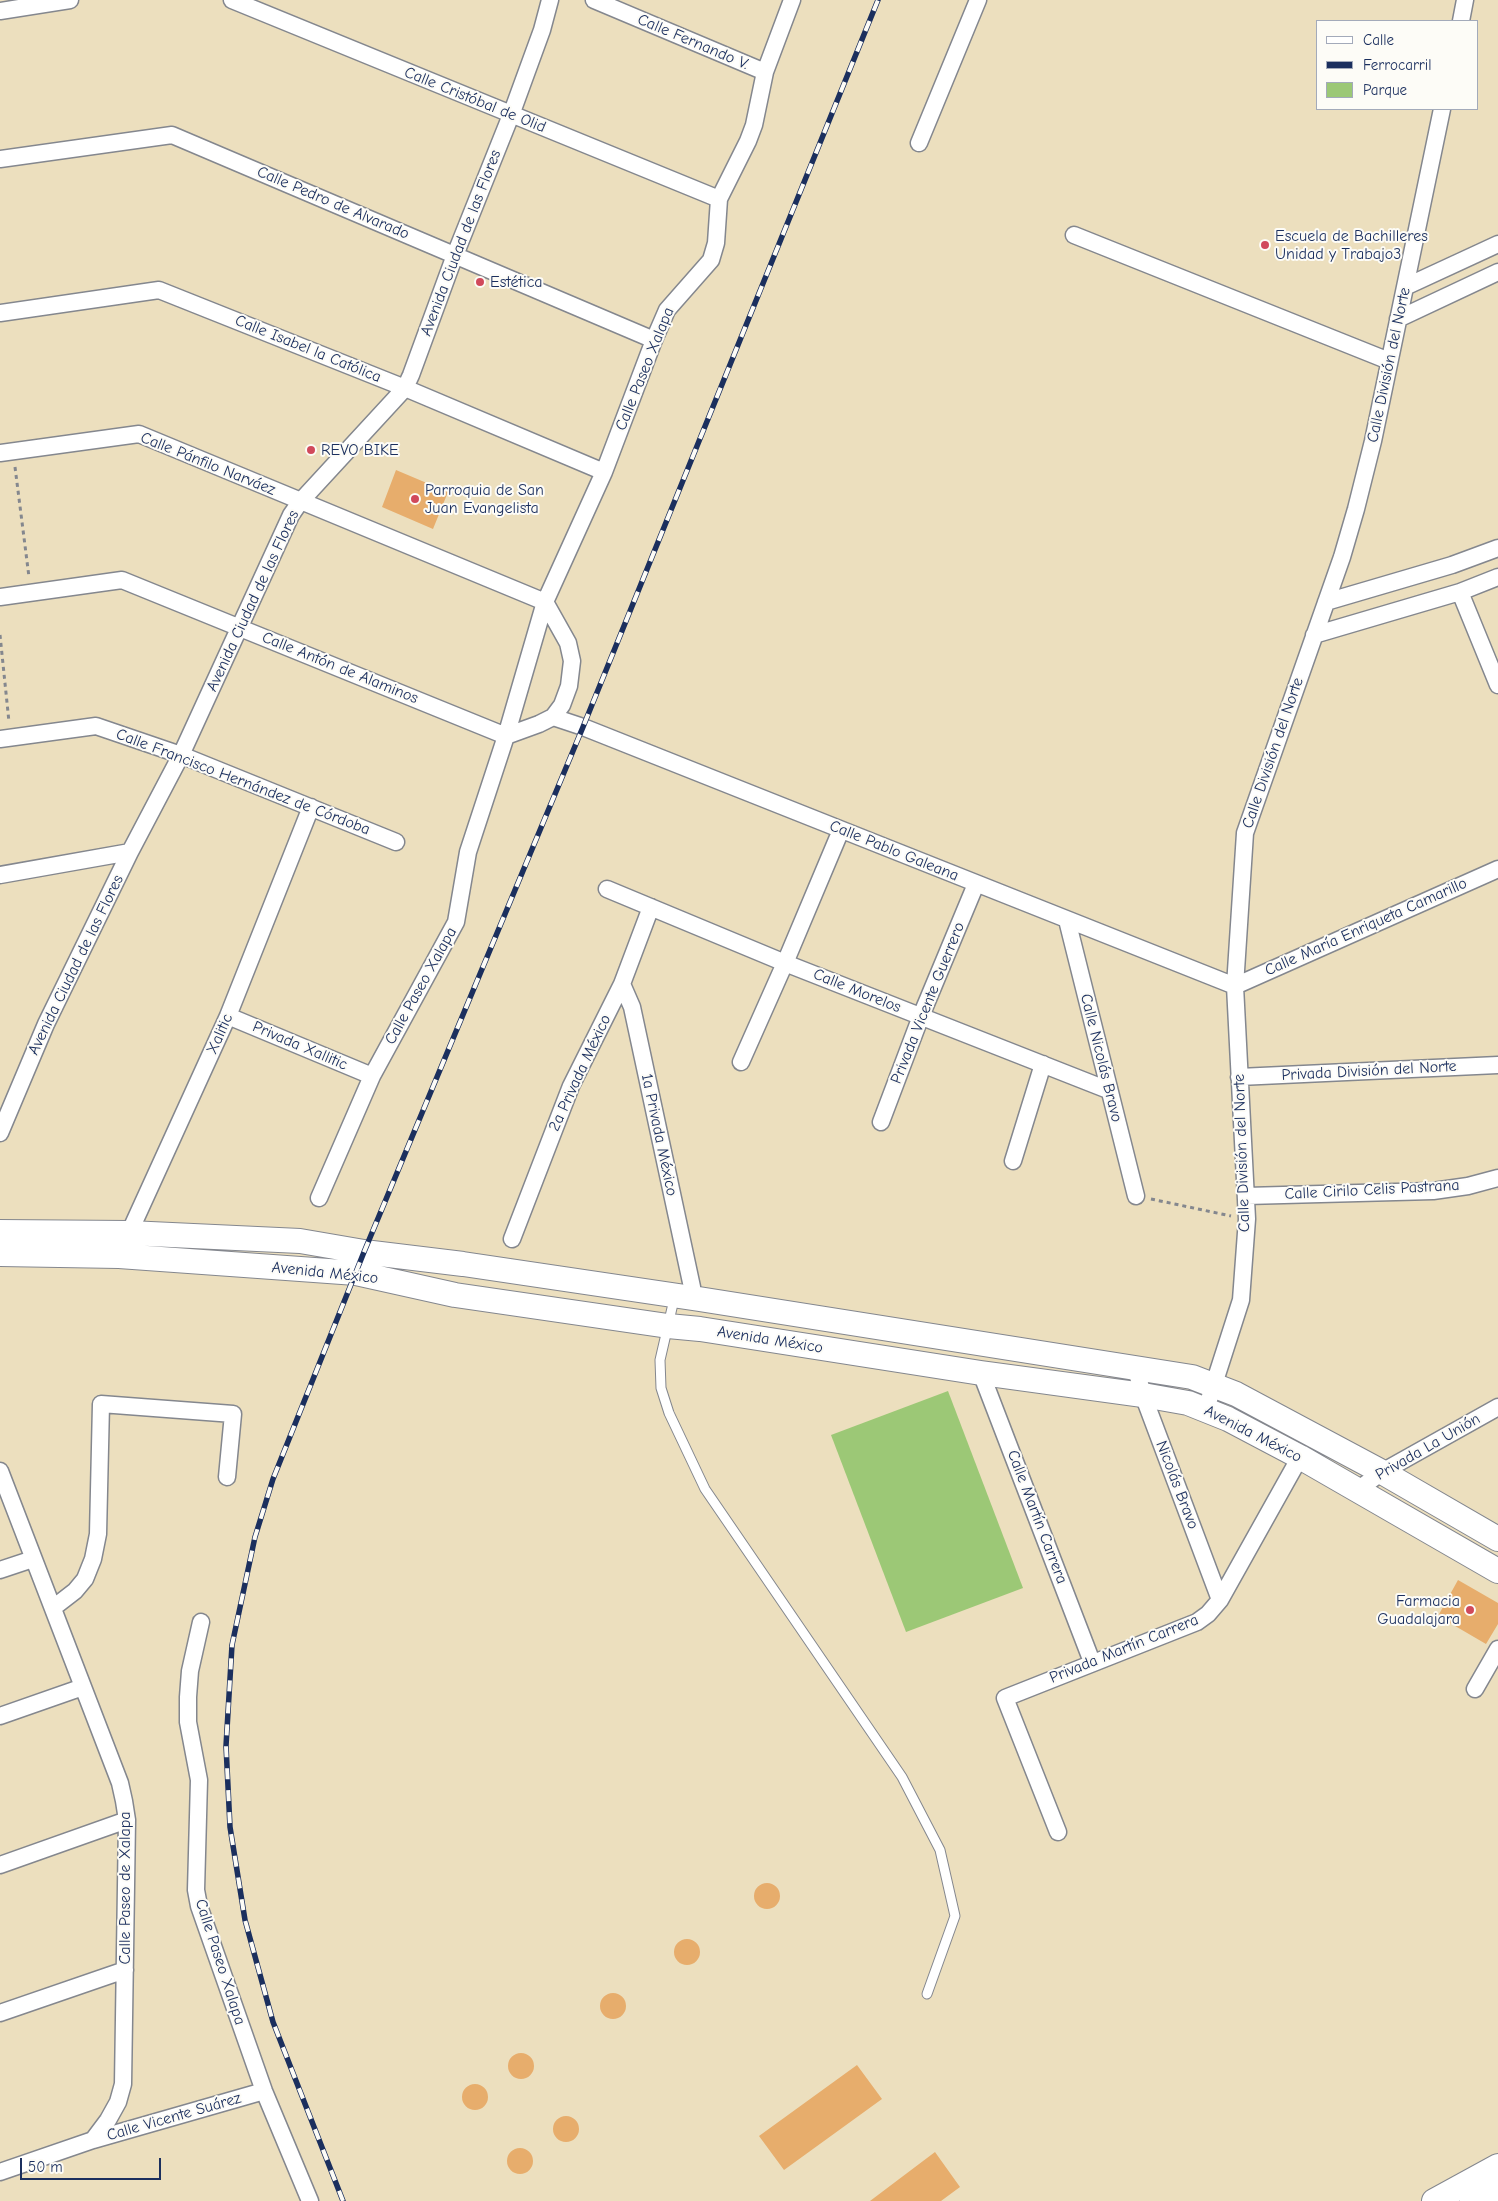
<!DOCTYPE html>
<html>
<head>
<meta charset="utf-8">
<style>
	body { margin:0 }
	#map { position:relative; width:1498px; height:2201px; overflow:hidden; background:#ecdfbe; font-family:"Comic Neue",sans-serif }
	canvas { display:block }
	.legend { position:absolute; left:1316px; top:20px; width:162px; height:90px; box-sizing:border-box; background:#fdfcf7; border:1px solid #a3aaba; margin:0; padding:6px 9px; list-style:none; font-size:15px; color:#1b2f5e }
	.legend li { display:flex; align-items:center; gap:10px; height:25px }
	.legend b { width:25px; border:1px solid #a3aaba }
	.scale { position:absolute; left:20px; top:2158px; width:141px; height:22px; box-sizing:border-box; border:2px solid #1b2f5e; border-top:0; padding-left:6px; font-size:15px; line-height:18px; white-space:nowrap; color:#1b2f5e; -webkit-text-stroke:4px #fdfcf7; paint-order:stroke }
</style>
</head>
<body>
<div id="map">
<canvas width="1498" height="2201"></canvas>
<ul class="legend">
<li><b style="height:6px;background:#fff"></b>Calle</li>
<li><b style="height:6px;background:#1b2f5e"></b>Ferrocarril</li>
<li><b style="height:14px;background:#9cc876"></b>Parque</li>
</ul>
<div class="scale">50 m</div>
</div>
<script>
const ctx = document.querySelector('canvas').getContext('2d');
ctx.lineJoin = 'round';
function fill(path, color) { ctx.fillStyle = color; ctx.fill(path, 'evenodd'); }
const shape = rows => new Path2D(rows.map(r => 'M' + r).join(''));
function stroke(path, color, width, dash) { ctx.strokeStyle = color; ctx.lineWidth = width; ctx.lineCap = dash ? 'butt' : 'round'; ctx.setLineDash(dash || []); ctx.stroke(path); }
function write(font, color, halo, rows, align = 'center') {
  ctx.font = font + ' "Comic Neue",sans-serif'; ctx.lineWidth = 4; ctx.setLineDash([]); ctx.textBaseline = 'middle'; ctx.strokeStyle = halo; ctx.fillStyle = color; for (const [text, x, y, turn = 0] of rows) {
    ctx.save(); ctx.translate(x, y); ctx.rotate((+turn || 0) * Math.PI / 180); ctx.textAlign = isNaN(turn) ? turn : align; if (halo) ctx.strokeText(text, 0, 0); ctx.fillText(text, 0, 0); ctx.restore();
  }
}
fill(shape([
	[948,1391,1023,1588,906,1632,831,1435]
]), '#9cc876');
fill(shape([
	[396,470,448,492,433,529,382,507],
	[1458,1580,1498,1603,1498,1624,1486,1644,1438,1616],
	'754 1896a13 13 0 1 1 26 0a13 13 0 1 1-26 0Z',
	'674 1952a13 13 0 1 1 26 0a13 13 0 1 1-26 0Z',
	'600 2006a13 13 0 1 1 26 0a13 13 0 1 1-26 0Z',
	'508 2066a13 13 0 1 1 26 0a13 13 0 1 1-26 0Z',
	[857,2065,882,2099,784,2170,759,2136],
	'462 2097a13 13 0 1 1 26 0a13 13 0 1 1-26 0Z',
	'553 2129a13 13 0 1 1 26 0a13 13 0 1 1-26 0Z',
	'507 2161a13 13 0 1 1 26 0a13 13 0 1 1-26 0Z',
	[935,2152,960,2187,941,2201,870,2201]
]), '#e7ad6c');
const lane = shape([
	[675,1295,660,1360,661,1388,669,1413,705,1489,902,1777,940,1850,955,1916,927,1994]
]);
const street = shape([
	[232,0,719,199],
	[594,0,765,72],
	[0,11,70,0],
	[1461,21,1465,0],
	[919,143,978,0],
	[0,159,172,135,654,340],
	[1074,235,1389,361],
	[1405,287,1498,244],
	[0,313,159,290,405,388,604,472],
	[1398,319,1498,272],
	[0,453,139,434,545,602,568,643,572,661,569,686,562,705,553,717,539,724,506,736,122,580,0,597],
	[1460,592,1498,685],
	[1326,602,1452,565,1498,548],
	[1314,635,1460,592,1498,577],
	[553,717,583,727,1235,986,1498,869],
	[0,739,96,726,181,755,396,842],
	[0,875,130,852],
	[607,889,785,963,1108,1090],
	[1067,920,1136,1196],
	[622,984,632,1007,692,1287],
	[228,1016,372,1076],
	[741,1062,785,963,841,830],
	[1239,1077,1498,1065],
	[881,1122,921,1016,976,884],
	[0,1133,46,1024,130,852,181,755,291,515,300,502,394,400,405,388,411,375,455,255,511,115,542,30,550,0],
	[1013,1161,1043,1064],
	[1246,1196,1433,1191,1468,1186,1498,1178],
	[319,1198,372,1076,456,922,468,852,506,736,545,602,604,472,654,340,667,310,711,260,716,243,719,199,748,141,754,125,765,72,792,0],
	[512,1239,571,1086,622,984,651,907],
	[126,1240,228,1016,311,807],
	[1136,1369,1143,1395,1220,1600],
	[981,1373,1092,1662],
	[1206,1409,1241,1300,1247,1219,1235,986,1245,833,1342,557,1356,509,1373,441,1442,109],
	[0,1471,120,1783,124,1801,127,1820,123,2084,118,2102,108,2120,93,2140],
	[1359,1489,1382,1472,1498,1407],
	[0,1570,33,1559],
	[53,1608,75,1591,85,1579,93,1559,98,1534,101,1404,233,1414,227,1477],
	[201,1622,190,1671,188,1697,188,1722,199,1780,196,1890,199,1906,264,2091,310,2201],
	[1475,1689,1498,1649],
	[0,1716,83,1687],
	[1058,1832,1005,1698,1197,1622,1208,1614,1220,1600,1300,1457],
	[0,1865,127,1820],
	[0,2013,125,1970],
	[0,2172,93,2140,264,2091]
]);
const secondary = shape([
	[0,1232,129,1233,300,1241,364,1252,463,1264,699,1299,1192,1377,1236,1394,1382,1472,1498,1539],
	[0,1254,119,1256,356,1273,455,1295,668,1326,700,1329,981,1373,1143,1395,1188,1403,1228,1419,1300,1457,1498,1571],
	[1434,2201,1498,2166]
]);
const highway = shape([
	[1474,2201,1498,2187]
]);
stroke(lane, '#84878e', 11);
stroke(street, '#84878e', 19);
stroke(secondary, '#84878e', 26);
stroke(highway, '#84878e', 30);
stroke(shape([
	[15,467,29,577],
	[0,635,9,722],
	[1151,1199,1231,1216]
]), '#84878e', 3, [4, 4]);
stroke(lane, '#fff', 9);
stroke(street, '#fff', 16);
stroke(secondary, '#fff', 24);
stroke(highway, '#fff', 28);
const rail = shape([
	[343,2201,273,2022,245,1920,230,1827,226,1746,232,1645,255,1537,273,1479,364,1252,583,727,878,0]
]);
stroke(rail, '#1b2f5e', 5.5);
stroke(rail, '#fdfcf7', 4, [11]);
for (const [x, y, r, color] of [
	[1265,245,5,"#d1495b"],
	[480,282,5,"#d1495b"],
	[311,450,5,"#d1495b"],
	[415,499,5,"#d1495b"],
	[1470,1610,5,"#d1495b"]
]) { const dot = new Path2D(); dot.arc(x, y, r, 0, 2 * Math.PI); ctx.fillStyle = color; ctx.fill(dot); stroke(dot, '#fdfcf7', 2); }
write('16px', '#1b2f5e', '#fdfcf7', [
	["Calle Fernando V.",693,42,23],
	["Calle Cristóbal de Olid",475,100,22],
	["Calle Pedro de Alvarado",333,203,23],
	["Avenida Ciudad de las Flores",461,243,-69],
	["Calle Isabel la Católica",308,349,22],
	["Calle División del Norte",1389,365,-78],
	["Calle Paseo Xalapa",645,369,-68],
	["Calle Pánfilo Narváez",208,464,22],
	["Avenida Ciudad de las Flores",253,601,-65],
	["Calle Antón de Alaminos",340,668,22],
	["Calle División del Norte",1273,753,-71],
	["Calle Francisco Hernández de Córdoba",243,782,21],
	["Calle Pablo Galeana",894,851,22],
	["Calle María Enriqueta Camarillo",1366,927,-24],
	["Avenida Ciudad de las Flores",76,965,-64],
	["Calle Paseo Xalapa",421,986,-61],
	["Calle Morelos",857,991,22],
	["Privada Vicente Guerrero",928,1003,-68],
	["Xalitic",220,1034,-66],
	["Privada Xallitic",300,1046,23],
	["Calle Nicolás Bravo",1101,1058,76],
	["Privada División del Norte",1369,1071,-3],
	["2a Privada México",580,1073,-65],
	["1a Privada México",659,1135,78],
	["Calle División del Norte",1242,1153,-92],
	["Calle Cirilo Celis Pastrana",1372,1190,-3],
	["Avenida México",325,1273,6],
	["Avenida México",770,1340,9],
	["Avenida México",1253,1434,27],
	["Privada La Unión",1428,1447,-30],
	["Nicolás Bravo",1177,1485,69],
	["Calle Martín Carrera",1037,1517,69],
	["Privada Martín Carrera",1124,1649,-22],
	["Calle Paseo de Xalapa",125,1888,-90],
	["Calle Paseo Xalapa",220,1962,72],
	["Calle Vicente Suárez",174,2117,-16]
]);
write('16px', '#1b2f5e', '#fdfcf7', [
	["Escuela de Bachilleres",1275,236],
	["Unidad y Trabajo3",1275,254],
	["Estética",490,282],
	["REVO BIKE",321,450],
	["Parroquia de San",425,490],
	["Juan Evangelista",425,508],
	["Farmacia",1460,1601,"right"],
	["Guadalajara",1460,1619,"right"]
], 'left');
</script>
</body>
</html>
